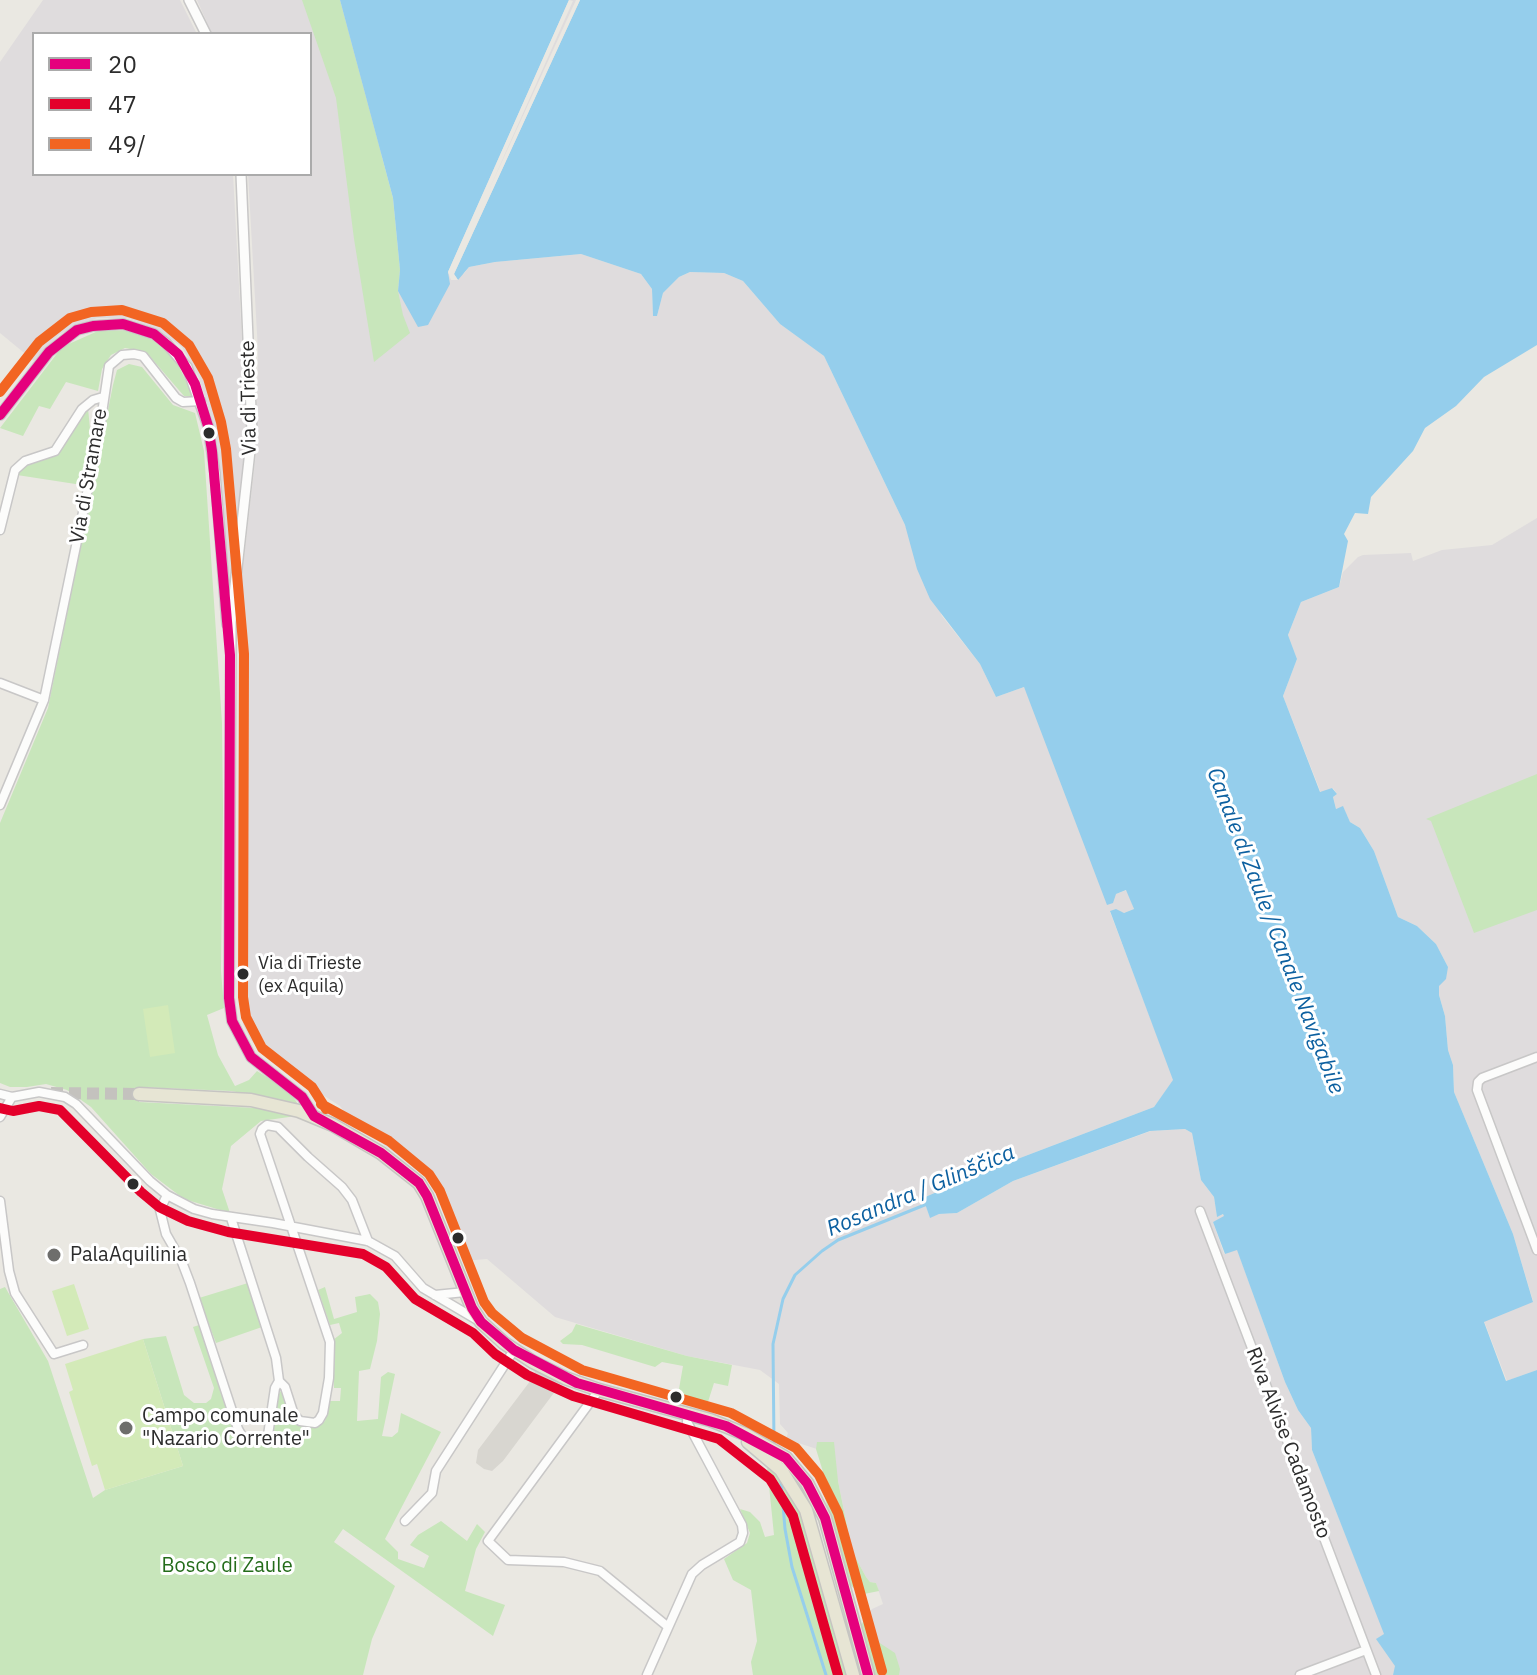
<!DOCTYPE html>
<html>
<head>
<meta charset="utf-8">
<style>
	body { margin:0 }
	#map { position:relative; width:1537px; height:1675px; overflow:hidden; background:#eae8e2; font-family:"IBM Plex Sans",sans-serif }
	canvas { display:block }
	.legend { position:absolute; left:32px; top:32px; width:280px; height:144px; box-sizing:border-box; background:#fff; border:2px solid #ababab; margin:0; padding:10px 14px; list-style:none; font-size:24px; color:#2c2c2c }
	.legend li { display:flex; align-items:center; gap:16px; height:40px }
	.legend b { width:40px; border:2px solid #ababab }
</style>
</head>
<body>
<div id="map">
<canvas width="1537" height="1675"></canvas>
<ul class="legend">
<li><b style="height:10px;background:#e5007d"></b>20</li>
<li><b style="height:10px;background:#e4002b"></b>47</li>
<li><b style="height:10px;background:#f26522"></b>49/</li>
</ul>
</div>
<script>
const ctx = document.querySelector('canvas').getContext('2d');
ctx.lineJoin = 'round';
function fill(path, color) { ctx.fillStyle = color; ctx.fill(path, 'evenodd'); }
const shape = rows => new Path2D(rows.map(r => 'M' + r).join(''));
function stroke(path, color, width, dash) { ctx.strokeStyle = color; ctx.lineWidth = width; ctx.lineCap = dash ? 'butt' : 'round'; ctx.setLineDash(dash || []); ctx.stroke(path); }
function write(font, color, halo, rows, align = 'center') {
  ctx.font = font + ' "IBM Plex Sans",sans-serif'; ctx.lineWidth = 6; ctx.setLineDash([]); ctx.textBaseline = 'middle'; ctx.strokeStyle = halo; ctx.fillStyle = color; for (const [text, x, y, turn = 0] of rows) {
    ctx.save(); ctx.translate(x, y); ctx.rotate((+turn || 0) * Math.PI / 180); ctx.textAlign = isNaN(turn) ? turn : align; if (halo) ctx.strokeText(text, 0, 0); ctx.fillText(text, 0, 0); ctx.restore();
  }
}
fill(shape([
	[43,0,180,0,197,34,34,34,34,174,233,174,247,434,229,595,222,479,213,424,199,378,182,347,161,332,128,318,97,318,60,334,34,361,0,333,0,62],
	[197,0,340,0,379,139,400,270,398,291,448,272,569,0,580,0,463,275,469,267,495,262,581,254,641,274,652,289,653,315,657,316,663,293,679,277,690,272,724,273,743,281,780,324,824,356,905,525,942,616,980,664,996,697,1024,687,1116,894,1127,890,1134,909,1124,913,1110,912,1174,1080,1154,1107,978,1174,923,1198,930,1217,939,1214,957,1213,1013,1181,1151,1131,1185,1129,1192,1133,1201,1180,1214,1197,1217,1216,1224,1214,1225,1217,1213,1222,1224,1254,1237,1249,1285,1382,1298,1410,1311,1428,1312,1450,1385,1634,1377,1639,1396,1666,1393,1675,879,1675,865,1618,872,1609,883,1604,876,1583,870,1582,866,1577,852,1551,838,1481,820,1450,786,1439,788,1433,780,1424,779,1384,760,1370,687,1356,555,1317,487,1259,464,1261,440,1199,422,1172,353,1123,340,1106,270,1061,250,1039,243,1024,239,943,240,594,256,453,258,351,248,174,310,174,310,34,212,34],
	[1537,518,1537,1370,1507,1381,1484,1321,1533,1301,1513,1234,1454,1092,1453,1065,1448,1050,1445,1016,1439,995,1439,986,1448,967,1436,944,1417,926,1398,917,1374,851,1360,828,1350,822,1343,807,1336,809,1333,797,1337,794,1333,788,1321,793,1283,696,1297,659,1288,635,1301,602,1339,587,1343,572,1358,557,1363,555,1411,553,1413,561,1442,550,1492,545]
]), '#dfdcdd');
fill(shape([
	[302,0,340,0,393,198,400,270,398,291,403,315,410,333,374,362,354,239,336,98],
	[132,330,159,343,179,366,193,397,184,396,146,352,125,348,111,355,102,369,98,391,66,382,50,409,39,406,23,436,0,428,62,347,98,331],
	[129,364,142,367,173,405,195,413,204,451,222,723,223,808,221,971,224,1008,207,1015,218,1055,235,1086,249,1080,257,1071,288,1090,298,1104,231,1091,139,1087,139,1102,256,1108,296,1116,261,1121,231,1146,222,1189,230,1213,184,1199,151,1174,91,1107,67,1090,46,1084,27,1087,10,1087,0,1083,0,823,48,708,113,385,117,370],
	[88,408,91,439,82,485,17,475,20,468,29,463,60,452],
	[1537,774,1537,910,1474,933,1431,821,1426,819],
	[248,1283,262,1327,216,1343,199,1298],
	[5,1287,48,1361,93,1498,105,1490,183,1466,143,1339,166,1336,184,1395,194,1403,206,1403,211,1399,214,1388,193,1327,199,1325,237,1437,247,1444,262,1445,273,1439,277,1396,281,1391,292,1422,299,1426,315,1428,325,1421,330,1401,340,1401,341,1388,334,1388,333,1340,342,1333,339,1323,330,1325,318,1290,325,1287,334,1319,357,1312,355,1297,370,1294,378,1302,380,1314,377,1341,370,1369,359,1371,357,1421,378,1419,381,1377,388,1372,395,1374,382,1436,392,1437,398,1432,401,1413,441,1432,385,1539,398,1552,398,1559,424,1568,429,1556,410,1545,418,1535,441,1521,467,1541,477,1524,485,1532,476,1549,465,1591,505,1605,493,1636,343,1529,334,1542,395,1586,372,1639,363,1675,0,1675,0,1289],
	[576,1324,687,1356,732,1365,728,1386,714,1383,707,1405,683,1395,679,1389,683,1366,662,1362,655,1367,582,1345,563,1344,560,1341,572,1332],
	[817,1442,834,1442,838,1481,852,1551,866,1577,870,1582,876,1583,879,1591,864,1594,856,1590,846,1581,820,1478,824,1475,816,1449],
	[767,1466,787,1486,802,1515,847,1675,753,1675,751,1662,757,1641,751,1590,733,1580,724,1559,747,1543,750,1533,740,1509,750,1512,760,1522,765,1537,774,1535],
	[865,1618,869,1636,895,1653,900,1669,899,1675,871,1675,861,1626]
]), '#c8e6bb');
fill(shape([
	[168,1005,175,1053,150,1057,143,1009],
	[74,1284,89,1329,67,1336,52,1291],
	[143,1339,183,1466,105,1490,97,1464,92,1466,69,1392,73,1390,65,1364]
]), '#d3eab8');
fill(shape([
	[535,1369,565,1378,503,1461,492,1471,484,1469,476,1463,478,1450,534,1376]
]), '#d8d6d0');
fill(shape([
	[340,0,569,0,448,272,450,284,428,325,418,327,398,291,400,270,393,198],
	[580,0,1537,0,1537,345,1484,377,1456,406,1425,428,1413,451,1371,497,1368,514,1355,513,1344,534,1348,541,1339,587,1301,602,1288,635,1297,659,1283,696,1320,792,1332,788,1337,794,1333,797,1336,809,1343,806,1350,822,1360,828,1374,851,1398,917,1417,926,1436,944,1448,967,1446,979,1439,986,1439,995,1445,1016,1448,1050,1453,1065,1454,1092,1513,1234,1533,1302,1484,1322,1506,1381,1537,1370,1537,1675,1393,1675,1395,1666,1376,1639,1384,1634,1312,1450,1311,1428,1298,1410,1285,1382,1237,1250,1225,1254,1213,1222,1224,1216,1223,1214,1217,1217,1214,1197,1201,1180,1192,1133,1185,1129,1150,1131,1013,1181,957,1213,939,1214,930,1218,923,1198,978,1174,1154,1107,1173,1080,1110,911,1116,909,1124,913,1134,909,1126,890,1116,894,1113,903,1107,905,1024,687,996,697,980,664,930,599,917,569,905,525,824,356,780,324,743,281,724,273,690,272,679,277,663,293,657,316,653,316,652,289,641,274,581,254,495,262,469,267,458,280,454,274]
]), '#95ceec');
fill(shape([
	[569,0,573,1,488,192,576,0,580,0,454,274,458,280,451,280,448,272]
]), '#eae8e2');
stroke(shape([
	[774,1444,773,1344,783,1299,795,1275,822,1251,838,1240,927,1204],
	[781,1481,785,1529,792,1567,826,1675]
]), '#95ceec', 3);
stroke(shape([
	[51,1093,139,1094]
]), '#c4c2be', 12, [12, 6]);
const minor = shape([
	[0,530,15,470,25,461,55,451,82,409,93,400,103,397],
	[0,683,44,700],
	[0,805,44,700,98,440,109,366,122,355,134,354,143,356,176,398,183,402,201,401],
	[1537,1057,1482,1078,1478,1082,1477,1090,1537,1250],
	[0,1094,12,1097,39,1092,65,1097,76,1104,150,1181,167,1195,194,1209,212,1214,273,1223,368,1241,395,1256,423,1288,479,1321],
	[0,1117,12,1097],
	[167,1195,160,1210,166,1234,182,1262,190,1283,238,1429,242,1436,254,1441,268,1435,275,1388,279,1381,276,1358,231,1218],
	[0,1201,9,1271,15,1293,54,1354,83,1345],
	[1200,1211,1376,1675],
	[435,1295,465,1292],
	[279,1381,285,1387,294,1415,300,1421,315,1423,319,1420,323,1413,329,1378,330,1342,260,1134,262,1129,267,1125,278,1127,308,1157,342,1187,352,1200,368,1241],
	[599,1390,488,1541,508,1560,564,1562,600,1571,667,1626],
	[405,1521,432,1493,436,1471,514,1350],
	[647,1675,692,1574,702,1565,740,1542,743,1533,742,1525,687,1422,688,1413],
	[1300,1675,1366,1650]
]);
const tertiary = shape([
	[189,0,206,34],
	[241,174,252,433,231,622,229,998,232,1021,251,1057,302,1097,314,1116],
	[0,415,49,352,77,330,93,326,123,324,154,334,166,343,187,367,208,426,215,473,227,624]
]);
const primary = shape([
	[139,1094,251,1100,299,1111,333,1125,381,1153,419,1183,427,1196,472,1308,481,1322,504,1343,533,1362,565,1378,599,1390,710,1420,745,1434,786,1458,807,1483,825,1518,868,1675],
	[748,1442,781,1470,806,1510,853,1675]
]);
stroke(minor, '#c8c7c7', 11);
stroke(tertiary, '#c8c7c7', 12);
stroke(primary, '#c6c5c2', 15);
stroke(minor, '#fcfcfb', 8);
stroke(tertiary, '#fcfcfb', 9);
stroke(primary, '#e7e5d4', 12);
stroke(shape([
	[0,415,49,352,77,330,93,326,123,324,154,334,178,354,195,384,208,426,212,451,230,655,229,998,232,1021,251,1057,302,1097,314,1116],
	[314,1116,381,1153,419,1183,427,1196,472,1308,481,1322,514,1350,577,1383,726,1426,786,1458,807,1483,825,1518,868,1675]
]), '#e5007d', 10);
stroke(shape([
	[0,1108,13,1111,39,1106,60,1110,141,1192,159,1207,188,1221,228,1232,363,1254,386,1267,415,1299,473,1333,495,1354,527,1375,573,1396,719,1439,770,1479,793,1516,838,1675]
]), '#e4002b', 10);
stroke(shape([
	[0,392,39,342,70,318,91,312,122,310,163,323,189,345,208,378,221,422,226,449,244,654,243,997,246,1017,262,1048,312,1087,326,1109],
	[321,1104,389,1141,429,1174,440,1191,484,1302,492,1313,522,1338,582,1370,731,1413,796,1448,819,1475,838,1513,882,1671]
]), '#f26522', 10);
for (const [x, y, r, color] of [
	[209,433,7,"#2c2c2c"],
	[243,974,7,"#2c2c2c"],
	[133,1184,7,"#2c2c2c"],
	[458,1238,7,"#2c2c2c"],
	[54,1255,8,"#6e6e6c"],
	[676,1397,7,"#2c2c2c"],
	[126,1428,8,"#6e6e6c"]
]) { const dot = new Path2D(); dot.arc(x, y, r, 0, 2 * Math.PI); ctx.fillStyle = color; ctx.fill(dot); stroke(dot, '#fff', 3); }
write('18px', '#2c2c2c', '#fff', [
	["Via di Trieste",258,964],
	["(ex Aquila)",258,987]
], 'left');
write('20px', '#2c2c2c', '#fff', [
	["Via di Trieste",249,398,-91],
	["Via di Stramare",89,476,-80],
	["Riva Alvise Cadamosto",1288,1443,69]
]);
write('20px', '#2c2c2c', '#fff', [
	["PalaAquilinia",70,1255],
	["Campo comunale",142,1416],
	["\"Nazario Corrente\"",142,1439]
], 'left');
write('20px', '#246c1a', '#fff', [
	["Bosco di Zaule",227,1566]
]);
write('italic 22px', '#0c60a0', '#fff', [
	["Canale di Zaule / Canale Navigabile",1275,931,69],
	["Rosandra / Glinščica",921,1191,-23]
]);
</script>
</body>
</html>
